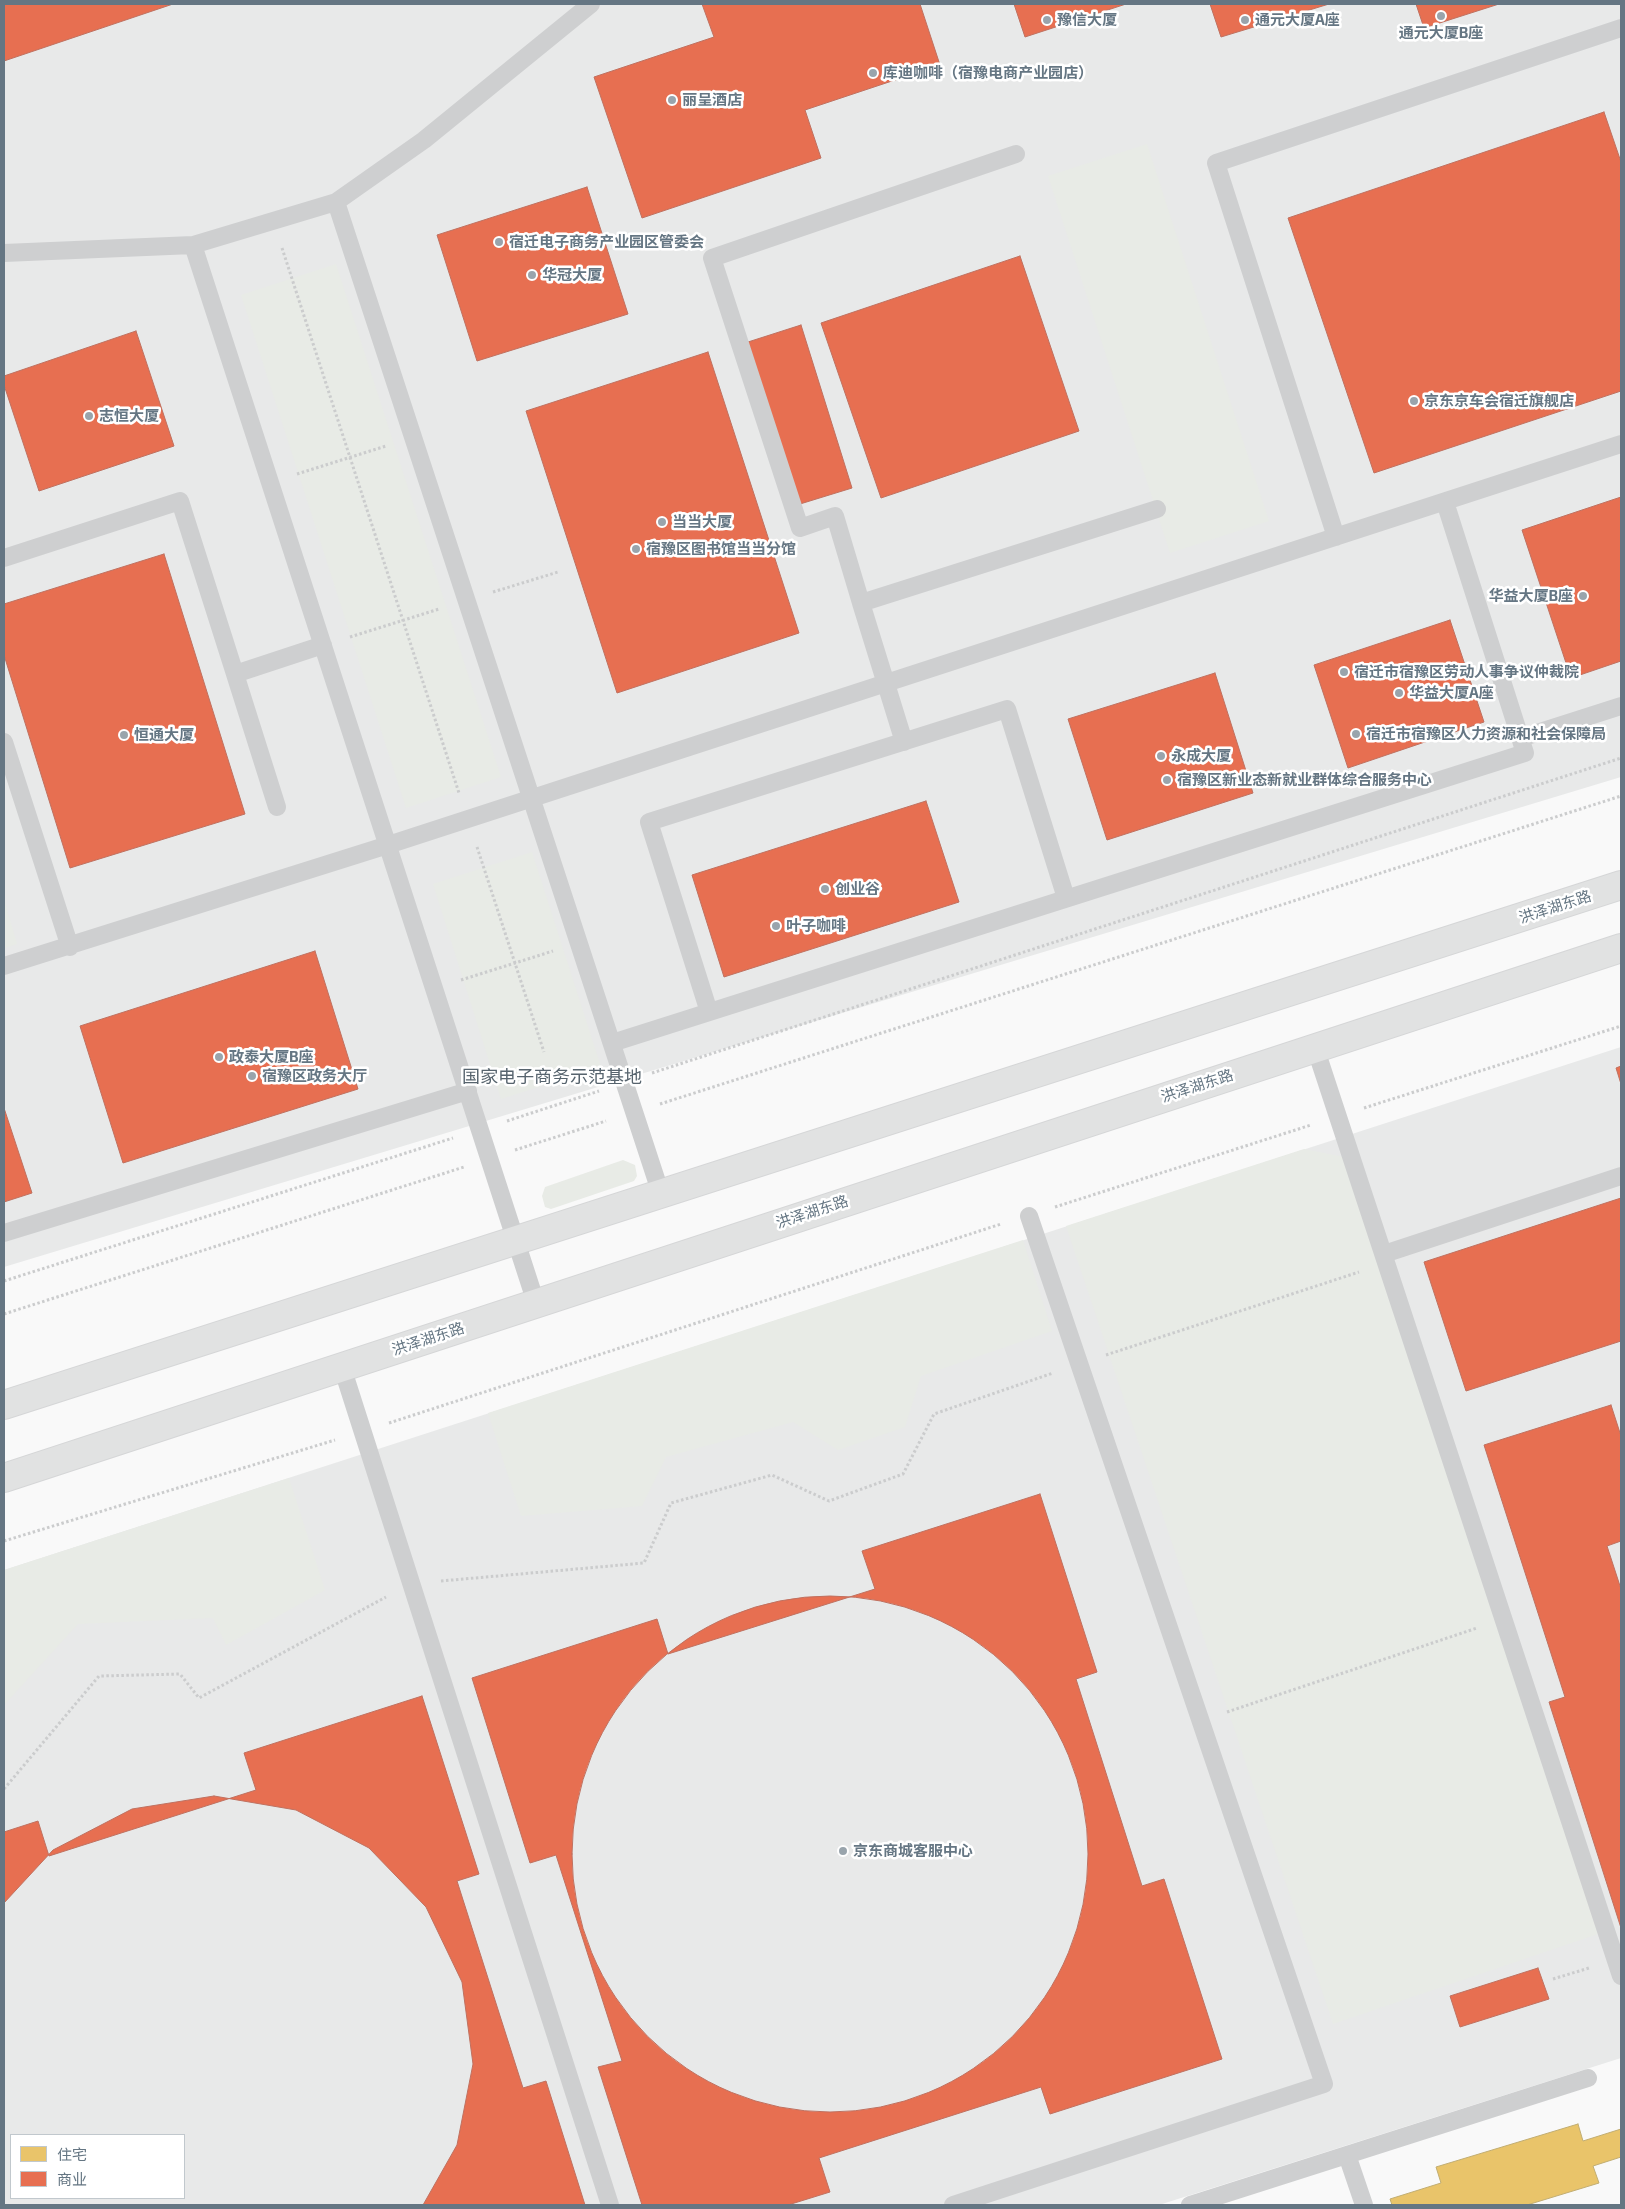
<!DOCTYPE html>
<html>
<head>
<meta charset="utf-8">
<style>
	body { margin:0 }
	#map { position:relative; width:1625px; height:2209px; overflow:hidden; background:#f9f9f9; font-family:"Exo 2","Noto Sans SC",sans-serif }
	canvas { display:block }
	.frame { position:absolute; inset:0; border:5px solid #657683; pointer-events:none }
	.legend { position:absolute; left:10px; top:2134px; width:175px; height:65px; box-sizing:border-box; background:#fff; border:1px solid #c1c8cd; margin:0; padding:6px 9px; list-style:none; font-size:15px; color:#657683 }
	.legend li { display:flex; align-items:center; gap:10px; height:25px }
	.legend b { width:25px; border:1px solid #c1c8cd }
</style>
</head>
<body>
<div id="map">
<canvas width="1625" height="2209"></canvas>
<div class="frame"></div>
<ul class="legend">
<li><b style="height:14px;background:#e9c46a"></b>住宅</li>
<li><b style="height:14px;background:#e76f51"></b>商业</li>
</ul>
</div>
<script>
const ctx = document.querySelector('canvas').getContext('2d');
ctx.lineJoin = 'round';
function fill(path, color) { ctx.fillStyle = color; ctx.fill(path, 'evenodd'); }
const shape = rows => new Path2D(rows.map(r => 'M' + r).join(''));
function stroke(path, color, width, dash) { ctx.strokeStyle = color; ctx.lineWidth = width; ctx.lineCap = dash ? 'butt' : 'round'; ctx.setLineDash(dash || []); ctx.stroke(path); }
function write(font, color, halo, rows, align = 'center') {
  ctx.font = font + ' "Exo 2","Noto Sans SC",sans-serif'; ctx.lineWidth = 5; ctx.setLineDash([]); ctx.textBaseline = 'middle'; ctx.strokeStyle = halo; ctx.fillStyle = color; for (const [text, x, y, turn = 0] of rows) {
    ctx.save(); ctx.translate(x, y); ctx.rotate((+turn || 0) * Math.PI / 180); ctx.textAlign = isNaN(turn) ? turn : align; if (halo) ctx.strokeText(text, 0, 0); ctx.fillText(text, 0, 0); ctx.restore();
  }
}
fill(shape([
	[4,4,1621,4,1621,777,4,1267],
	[1621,1047,1621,2058,1159,2205,4,2205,4,1570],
	[11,2135,184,2135,184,2198,11,2198]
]), '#e8e9e9');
fill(shape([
	[1147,144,1269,521,1170,553,1048,176],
	[336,264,501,777,406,808,241,295],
	[532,852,601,1067,501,1099,433,884],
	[4,899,17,944,4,948],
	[1304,1149,1349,1158,1601,1933,1333,2024,1066,1226],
	[623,1160,635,1165,637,1176,634,1181,551,1209,545,1207,542,1196,545,1187],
	[1023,1240,1052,1331,921,1376,905,1427,838,1450,793,1422,666,1457,642,1506,521,1516,488,1413],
	[289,1478,325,1590,226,1645,213,1618,78,1624,4,1705,4,1570]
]), '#e8ebe6');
const homes = shape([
	[1578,2124,1583,2141,1621,2129,1621,2157,1593,2166,1599,2183,1527,2205,1392,2205,1390,2199,1441,2183,1436,2167,1578,2124]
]);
fill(homes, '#e9c46a');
stroke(homes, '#c1ad72', 1);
const shops = shape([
	[4,4,173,4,4,61,4,4],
	[702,4,920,4,940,65,805,110,821,158,642,218,594,77,714,37,702,4],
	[1014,4,1126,4,1025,37,1014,4],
	[1210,4,1329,4,1221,37,1210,4],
	[1416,4,1499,4,1424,28,1416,4],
	[1604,112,1621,162,1621,391,1374,473,1288,218,1604,112],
	[587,187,628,314,477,361,437,235,587,187],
	[1020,256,1079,431,881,498,821,323,1020,256],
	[801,325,852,488,800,504,748,342,801,325],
	[136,331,174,446,39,491,4,385,4,376,136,331],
	[708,352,799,633,617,693,526,411,708,352],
	[1621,497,1621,661,1571,678,1522,530,1621,497],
	[164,554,245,814,70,868,4,655,4,604,164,554],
	[1450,620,1484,722,1348,768,1314,665,1450,620],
	[1215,673,1253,793,1107,840,1068,719,1215,673],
	[926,801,959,902,724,977,692,875,926,801],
	[315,951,358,1089,123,1163,80,1026,315,951],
	[1621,1066,1621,1084,1616,1068,1621,1066],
	[4,1108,32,1193,4,1202,4,1108],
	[1621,1198,1621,1341,1466,1391,1424,1262,1621,1198],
	[1611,1405,1621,1436,1621,1541,1607,1546,1621,1589,1621,1928,1549,1702,1565,1697,1484,1445,1611,1405],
	[1040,1494,1097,1672,1076,1679,1142,1886,1164,1879,1222,2059,1050,2114,1041,2087,819,2158,830,2192,788,2205,642,2205,598,2067,622,2061,556,1855,530,1863,472,1678,657,1619,668,1654,875,1589,862,1551,1040,1494],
	'572 1854a258 258 0 1 1 516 0a258 258 0 1 1-516 0Z',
	[422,1696,479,1874,457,1881,523,2088,546,2081,585,2205,4,2205,4,1832,38,1821,49,1856,256,1790,244,1753,422,1696],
	[11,2135,184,2135,184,2198,11,2198,11,2135],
	[214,1796,296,1810,369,1848,426,1907,462,1982,473,2064,457,2145,423,2205,4,2205,4,1903,53,1850,132,1809,214,1796],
	[11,2135,184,2135,184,2198,11,2198,11,2135],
	[1538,1968,1549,1999,1460,2027,1450,1996,1538,1968]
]);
fill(shops, '#e76f51');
stroke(shops, '#c07160', 1);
const primary = shape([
	[4,1405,1621,885],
	[4,1478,1621,948]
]);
stroke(primary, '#d5d6d7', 30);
stroke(shape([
	[282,248,459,793],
	[297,474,386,446],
	[493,592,558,572],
	[350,637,439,609],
	[477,847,544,1052],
	[461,980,553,951],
	[652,1073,1621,758],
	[660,1104,1621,796],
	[1364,1108,1621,1026],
	[507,1121,599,1091],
	[515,1150,606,1121],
	[1055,1207,1311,1125],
	[4,1281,453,1138],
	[4,1314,464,1167],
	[1106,1355,1359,1272],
	[389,1423,1001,1224],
	[4,1541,335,1440],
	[441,1581,644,1563,671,1503,772,1475,829,1501,903,1474,934,1414,1053,1373],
	[1227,1712,1477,1628],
	[4,1789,99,1676,180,1674,199,1698,386,1597],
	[1553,1979,1589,1968]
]), '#cbcccd', 3, [2.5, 2.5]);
stroke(shape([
	[336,202,661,1194],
	[193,245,536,1303],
	[4,253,193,245,336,202,424,140,591,4],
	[1336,537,1216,163,1621,28],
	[4,558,180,501,235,674,323,645],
	[861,603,835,516,800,528,712,258,1016,154],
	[235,674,277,807],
	[1521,738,1621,706],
	[4,742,70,947],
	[904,742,861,603,1157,509],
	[4,966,388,845,1621,444],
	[709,1012,649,822,1007,709,1066,898],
	[612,1043,1525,753,1445,502],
	[1315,1047,1621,1976],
	[4,1233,468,1091],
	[1384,1254,1621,1176],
	[342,1367,610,2205],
	[1347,2155,1364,2205],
	[953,2205,1324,2084,1029,1216],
	[1190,2205,1588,2078]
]), '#cecfd0', 18);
stroke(primary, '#e1e2e2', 28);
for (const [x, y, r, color] of [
	[1441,16,5,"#99a4ac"],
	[1047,20,5,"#99a4ac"],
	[1245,20,5,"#99a4ac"],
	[873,73,5,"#99a4ac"],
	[672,100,5,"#99a4ac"],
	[499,242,5,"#99a4ac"],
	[532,275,5,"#99a4ac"],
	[1414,401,5,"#99a4ac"],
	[89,416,5,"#99a4ac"],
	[662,522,5,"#99a4ac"],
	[636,549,5,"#99a4ac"],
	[1583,596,5,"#99a4ac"],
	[1344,672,5,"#99a4ac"],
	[1399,693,5,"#99a4ac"],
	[1356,734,5,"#99a4ac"],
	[124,735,5,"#99a4ac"],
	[1161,756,5,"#99a4ac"],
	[1167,780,5,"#99a4ac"],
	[825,889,5,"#99a4ac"],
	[776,926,5,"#99a4ac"],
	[219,1057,5,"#99a4ac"],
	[252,1076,5,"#99a4ac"],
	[843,1851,5,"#99a4ac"]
]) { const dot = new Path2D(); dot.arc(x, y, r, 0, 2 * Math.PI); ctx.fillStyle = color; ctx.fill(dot); stroke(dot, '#fff', 2); }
write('bold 15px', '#657683', '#fff', [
	["豫信大厦",1057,20],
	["通元大厦A座",1255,20],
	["通元大厦B座",1441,33,"center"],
	["库迪咖啡（宿豫电商产业园店）",883,73],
	["丽呈酒店",682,100],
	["宿迁电子商务产业园区管委会",509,242],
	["华冠大厦",542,275],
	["京东京车会宿迁旗舰店",1424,401],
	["志恒大厦",99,416],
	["当当大厦",672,522],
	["宿豫区图书馆当当分馆",646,549],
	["华益大厦B座",1573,596,"right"],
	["宿迁市宿豫区劳动人事争议仲裁院",1354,672],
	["华益大厦A座",1409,693],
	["宿迁市宿豫区人力资源和社会保障局",1366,734],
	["恒通大厦",134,735],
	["永成大厦",1171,756],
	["宿豫区新业态新就业群体综合服务中心",1177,780],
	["创业谷",835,889],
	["叶子咖啡",786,926],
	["政泰大厦B座",229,1057],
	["宿豫区政务大厅",262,1076],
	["京东商城客服中心",853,1851]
], 'left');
write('15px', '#657683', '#fff', [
	["洪泽湖东路",1555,907,-18],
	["洪泽湖东路",1197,1086,-18],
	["洪泽湖东路",812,1212,-18],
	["洪泽湖东路",428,1339,-18]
]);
write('18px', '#57646e', '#fff', [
	["国家电子商务示范基地",552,1077]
]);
</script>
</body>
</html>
